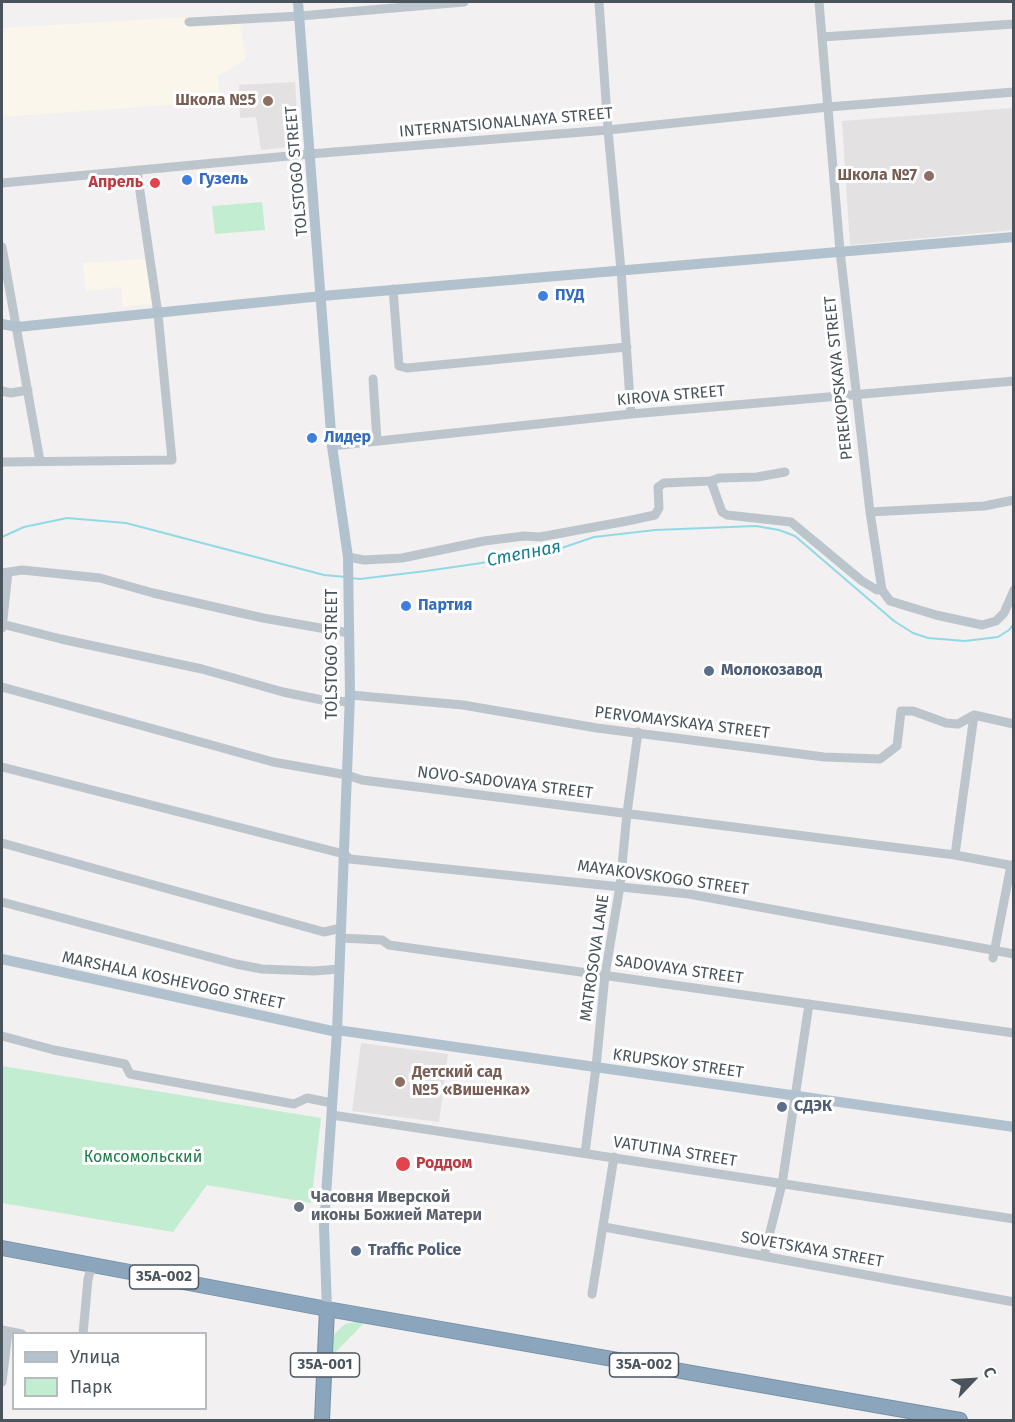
<!DOCTYPE html>
<html>
<head>
<meta charset="utf-8">
<style>
	body { margin:0 }
	#map { position:relative; width:1015px; height:1422px; overflow:hidden; background:#f2f0f0; font-family:"Fira Sans",sans-serif }
	canvas { display:block }
	.frame { position:absolute; inset:0; border:3px solid #49545c; pointer-events:none }
	.legend { position:absolute; left:12px; top:1332px; width:195px; height:78px; box-sizing:border-box; background:#fff; border:2px solid #b6bbbe; margin:0; padding:8px 10px; list-style:none; font-size:18px; color:#49545c }
	.legend li { display:flex; align-items:center; gap:12px; height:30px }
	.legend b { width:30px; border:2px solid #b6bbbe }
	.north { position:absolute; left:943px; top:1350px; width:60px; height:60px; -webkit-text-stroke:4px #fff; paint-order:stroke; rotate:65deg; font-size:16px; font-weight:700; line-height:24px; text-align:center; color:#49545c }
	.north::after { content:''; display:block; margin:auto; width:21px; height:27px; background:#49545c; clip-path:polygon(50% 0,100% 100%,50% 72%,0 100%) }
</style>
</head>
<body>
<div id="map">
<canvas width="1015" height="1422"></canvas>
<div class="frame"></div>
<ul class="legend">
<li><b style="height:8px;background:#b1c1cd"></b>Улица</li>
<li><b style="height:16px;background:#c2edd0"></b>Парк</li>
</ul>
<div class="north">С</div>
</div>
<script>
const ctx = document.querySelector('canvas').getContext('2d');
ctx.lineJoin = 'round';
function fill(path, color) { ctx.fillStyle = color; ctx.fill(path, 'evenodd'); }
const shape = rows => new Path2D(rows.map(r => 'M' + r).join(''));
function stroke(path, color, width, dash) { ctx.strokeStyle = color; ctx.lineWidth = width; ctx.lineCap = dash ? 'butt' : 'round'; ctx.setLineDash(dash || []); ctx.stroke(path); }
function write(font, color, halo, rows, align = 'center') {
  ctx.font = font + ' "Fira Sans",sans-serif'; ctx.lineWidth = 6; ctx.setLineDash([]); ctx.textBaseline = 'middle'; ctx.strokeStyle = halo; ctx.fillStyle = color; for (const [text, x, y, turn = 0] of rows) {
    ctx.save(); ctx.translate(x, y); ctx.rotate((+turn || 0) * Math.PI / 180); ctx.textAlign = isNaN(turn) ? turn : align; if (halo) ctx.strokeText(text, 0, 0); ctx.fillText(text, 0, 0); ctx.restore();
  }
}
fill(shape([
	[238,14,246,59,218,76,220,101,2,117,2,28],
	[146,259,153,304,123,307,121,287,86,291,83,263]
]), '#fbf6eb');
fill(shape([
	[295,82,299,146,261,150,256,117,240,118,239,85],
	[1013,108,1013,230,850,245,842,121],
	[361,1043,448,1054,439,1122,352,1111]
]), '#e3e1e1');
fill(shape([
	[262,202,265,230,215,234,212,206],
	[2,1066,321,1118,311,1203,207,1185,173,1232,2,1203],
	[355,1322,365,1322,328,1360,331,1337,345,1324]
]), '#c2edd0');
stroke(shape([
	[2,537,24,527,67,518,126,523,324,575,346,577],
	[351,578,360,579,426,571,544,554,594,537,655,530,756,526,779,530,795,536,894,621,913,633,928,638,965,641,998,637,1009,630,1014,624]
]), '#91d9e7', 2);
const highway = shape([
	[2,1248,327,1309,960,1420],
	[322,1420,327,1309]
]);
stroke(highway, '#7690a7', 16);
stroke(shape([
	[599,2,608,130,621,270,631,414],
	[819,2,840,251,870,512,882,590,890,601,936,615,982,625,996,621,1004,613,1014,590],
	[189,22,300,16,464,2],
	[822,37,1014,24],
	[2,183,310,154,608,130,828,107,1014,92],
	[2,247,40,461],
	[393,289,399,366,407,368,627,347],
	[373,379,377,441],
	[2,391,11,393,28,390],
	[332,446,631,414,1014,381],
	[2,462,172,460,158,314,137,171],
	[711,481,719,478,757,477,785,472],
	[870,512,984,506,1014,500],
	[348,557,364,560,402,558,484,541,524,536,540,537,627,521,655,515,659,508,658,487,664,483,711,481,722,512,727,515,791,522,862,581,877,590,882,590],
	[2,573,22,570,100,578,153,593,263,618,349,633],
	[2,624,61,639,202,669,283,692,322,700,349,702],
	[2,628,8,572],
	[2,687,273,762,347,775,362,780,955,855,1014,866],
	[350,695,463,705,597,728,824,757,880,759,897,746,901,711,913,711,946,723,958,724,974,715],
	[974,715,1014,724],
	[2,767,344,854,350,859,689,894,1014,954],
	[2,843,324,932,341,928],
	[955,855,974,715],
	[2,902,236,964,262,969,314,971,340,969],
	[340,938,382,940,389,945,1014,1033],
	[993,958,1011,865],
	[2,1036,54,1050,125,1064,130,1074,294,1104,307,1098,332,1103],
	[332,1115,1014,1219],
	[585,1153,596,1067,605,975,620,886,627,813,638,732],
	[604,1227,1014,1302],
	[764,1256,782,1184,809,1004],
	[592,1294,614,1157],
	[2,1330,22,1334],
	[83,1334,88,1279,92,1265],
	[2,1382,8,1332]
]), '#bdc5cc', 9);
stroke(shape([
	[298,2,332,446,348,557,350,695,337,1032,324,1226,327,1309],
	[2,324,17,327,322,296,1014,237],
	[2,959,337,1032],
	[337,1030,1014,1127]
]), '#b1c1cd', 10);
stroke(highway, '#8ba5bc', 14);
for (const [x, y, r, color] of [
	[268,101,6,"#8d6e63"],
	[929,176,6,"#8d6e63"],
	[187,180,6,"#3f7fe0"],
	[155,183,6,"#e0444e"],
	[543,296,6,"#3f7fe0"],
	[312,438,6,"#3f7fe0"],
	[406,606,6,"#3f7fe0"],
	[709,671,6,"#5c6f8a"],
	[400,1082,6,"#8d6e63"],
	[782,1107,6,"#5c6f8a"],
	[403,1164,8,"#e0444e"],
	[299,1207,6,"#6b7280"],
	[356,1251,6,"#5c6f8a"]
]) { const dot = new Path2D(); dot.arc(x, y, r, 0, 2 * Math.PI); ctx.fillStyle = color; ctx.fill(dot); stroke(dot, '#fff', 2); }
for (const [x, y, w] of [
	[164,1277,69],
	[325,1365,69],
	[644,1365,69]
]) { const box = new Path2D(); box.roundRect(x - w / 2, y - 12, w, 24, 4.5); ctx.fillStyle = '#fff'; ctx.fill(box); stroke(box, '#49545c', 1.5); }
write('bold 15px', '#49545c', null, [
	["35А-002",164,1277],
	["35А-001",325,1365],
	["35А-002",644,1365]
]);
write('bold 16px', '#785e54', '#fff', [
	["Школа №5",256,101],
	["Школа №7",917,176],
	["Детский сад",412,1073,"left"],
	["№5 «Вишенка»",412,1091,"left"]
], 'right');
write('16px', '#49545c', '#fff', [
	["INTERNATSIONALNAYA STREET",506,123,-5],
	["TOLSTOGO STREET",297,171,-95],
	["PEREKOPSKAYA STREET",839,378,-96],
	["KIROVA STREET",671,396,-5],
	["TOLSTOGO STREET",333,654,-90],
	["PERVOMAYSKAYA STREET",682,723,7],
	["NOVO-SADOVAYA STREET",505,783,7],
	["MAYAKOVSKOGO STREET",663,878,8],
	["MATROSOVA LANE",595,958,-82],
	["SADOVAYA STREET",679,970,8],
	["MARSHALA KOSHEVOGO STREET",173,981,12],
	["KRUPSKOY STREET",678,1064,8],
	["VATUTINA STREET",675,1152,9],
	["SOVETSKAYA STREET",812,1250,10]
]);
write('bold 16px', '#366cbe', '#fff', [
	["Гузель",199,180],
	["ПУД",555,296],
	["Лидер",324,438],
	["Партия",418,606]
], 'left');
write('bold 16px', '#be3a42', '#fff', [
	["Апрель",143,183],
	["Роддом",416,1164,"left"]
], 'right');
write('bold 16px', '#4e5e75', '#fff', [
	["Молокозавод",721,671],
	["СДЭК",794,1107],
	["Traffic Police",368,1251]
], 'left');
write('16px', '#1d7b48', '#fff', [
	["Комсомольский",143,1158]
]);
write('bold 16px', '#5b616d', '#fff', [
	["Часовня Иверской",311,1198],
	["иконы Божией Матери",311,1216]
], 'left');
write('italic 18px', '#158095', '#fff', [
	["Степная",524,554,-11]
]);
</script>
</body>
</html>
